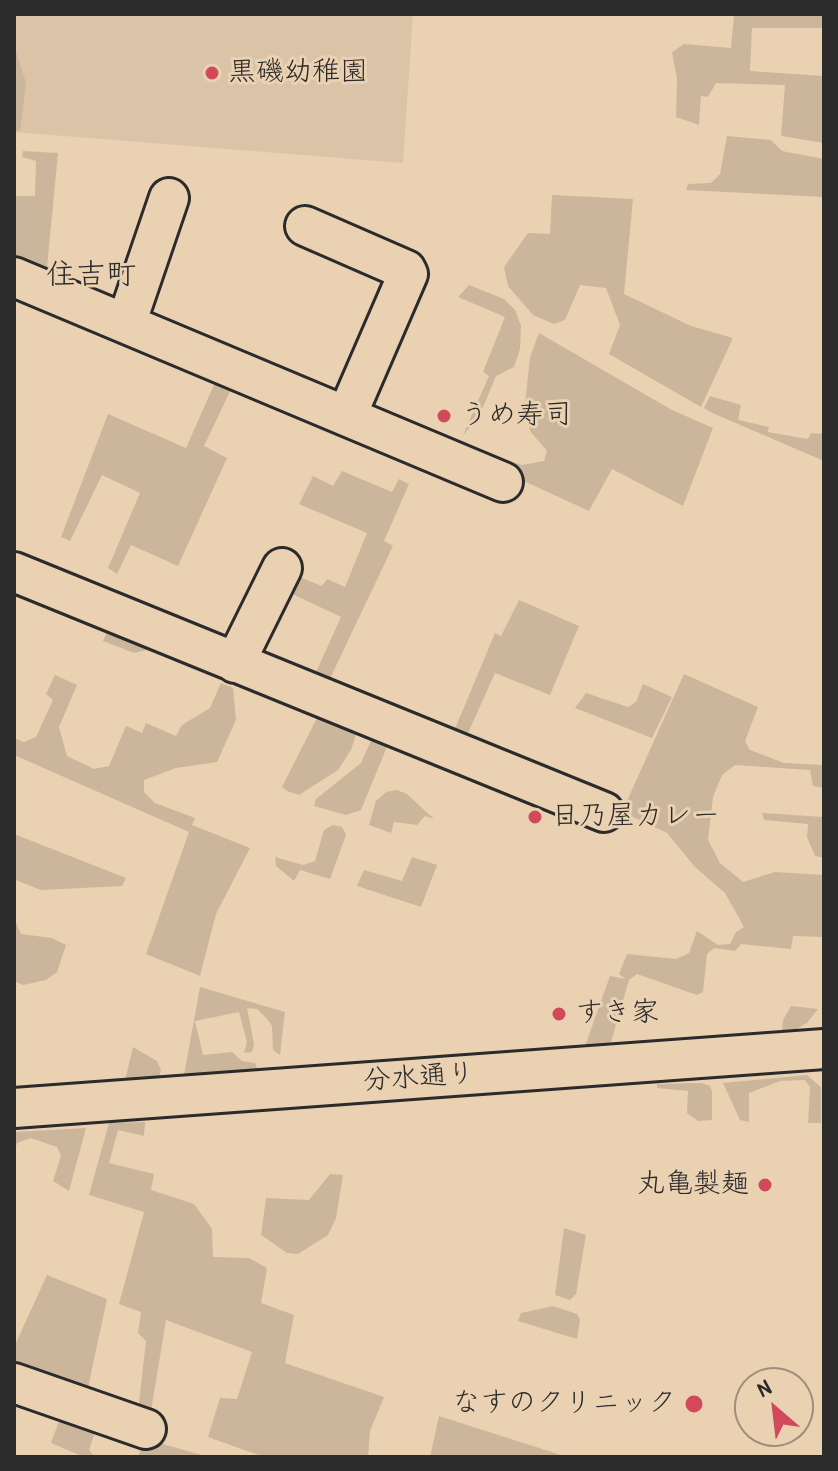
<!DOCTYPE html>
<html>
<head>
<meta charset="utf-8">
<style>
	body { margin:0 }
	#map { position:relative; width:838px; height:1471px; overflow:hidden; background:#ead1b2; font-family:"Patrick Hand",sans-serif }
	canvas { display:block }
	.frame { position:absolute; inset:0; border:16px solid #2b2b2b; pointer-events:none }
	.north { position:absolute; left:734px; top:1367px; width:80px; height:80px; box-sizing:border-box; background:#ead1b2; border:2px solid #9e8f7c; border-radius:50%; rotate:332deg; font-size:22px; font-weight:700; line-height:32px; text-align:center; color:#2b2b2b }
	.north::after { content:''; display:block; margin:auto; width:28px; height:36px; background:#d1495b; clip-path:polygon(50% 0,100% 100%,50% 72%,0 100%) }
</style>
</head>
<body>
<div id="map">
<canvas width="838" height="1471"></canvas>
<div class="frame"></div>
<div class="north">N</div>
</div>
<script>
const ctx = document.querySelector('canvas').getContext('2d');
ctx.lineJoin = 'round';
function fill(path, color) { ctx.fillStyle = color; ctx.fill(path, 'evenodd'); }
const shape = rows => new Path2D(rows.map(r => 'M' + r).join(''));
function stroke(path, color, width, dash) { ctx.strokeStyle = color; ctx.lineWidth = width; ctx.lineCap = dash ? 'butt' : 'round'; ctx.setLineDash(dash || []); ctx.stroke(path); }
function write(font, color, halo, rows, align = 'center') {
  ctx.font = font + ' "Patrick Hand","Klee One",sans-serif'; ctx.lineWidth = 6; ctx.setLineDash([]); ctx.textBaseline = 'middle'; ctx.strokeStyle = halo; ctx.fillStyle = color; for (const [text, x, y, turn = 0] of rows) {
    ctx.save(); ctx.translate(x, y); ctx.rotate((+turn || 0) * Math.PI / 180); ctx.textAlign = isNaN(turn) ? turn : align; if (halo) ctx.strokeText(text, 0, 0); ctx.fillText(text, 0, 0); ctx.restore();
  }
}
fill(shape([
	[14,14,413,14,403,163,14,132]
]), '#dac3a7');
fill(shape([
	[734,15,824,16,824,28,752,28,750,71,824,76,824,143,781,136,785,85,716,83,708,97,701,96,699,125,676,117,677,79,672,52,684,44,731,48],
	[14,45,26,83,20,131,14,130],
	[727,136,771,140,782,151,824,159,824,197,686,190,688,184,711,183,720,174],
	[23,151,58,153,46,278,14,265,14,196,35,196,36,161,22,157],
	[552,195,633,199,624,294,691,326,733,338,701,407,609,354,620,325,606,288,580,285,565,320,554,324,533,315,508,286,504,267,528,233,550,234],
	[469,285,504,299,515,310,521,326,520,349,514,367,496,376,478,419,463,435,489,376,483,372,505,317,458,297],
	[539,333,672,410,713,428,683,506,612,469,589,511,476,459,491,456,522,465,544,461,547,451,530,431,525,404,530,357],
	[217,378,233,385,204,446,227,458,178,566,131,545,117,574,108,568,140,493,102,475,70,541,61,537,108,414,186,448],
	[710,396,741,405,738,420,769,427,768,432,808,439,811,433,824,434,824,461,710,412,704,408],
	[342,471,392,492,399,479,409,484,384,541,393,546,325,689,312,681,341,617,286,591,294,575,322,586,327,579,345,587,367,533,299,504,313,476,333,486],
	[519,600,579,626,550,695,495,673,464,742,452,736,495,633,501,636],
	[112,621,152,638,147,650,134,653,103,641],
	[684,674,758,707,745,741,750,750,784,763,824,765,824,788,813,786,810,770,735,765,722,775,713,797,708,840,720,863,743,882,775,872,824,875,824,937,793,936,791,949,741,944,735,951,714,948,707,954,703,992,697,995,637,974,629,980,610,1045,585,1046,610,976,626,979,619,974,627,954,676,959,689,953,697,931,718,945,730,944,736,932,744,927,725,893,695,867,667,833,622,812],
	[55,675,77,685,59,727,67,756,94,769,109,766,126,726,142,733,146,723,176,736,182,725,210,708,221,683,233,688,236,720,217,762,176,768,144,780,144,792,155,803,195,818,192,825,250,848,216,914,200,976,146,954,189,832,14,755,14,738,24,742,36,737,53,700,46,694],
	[643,684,672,697,652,738,575,708,586,693,628,707,636,702],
	[321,710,359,725,351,750,338,770,299,795,287,791,282,787],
	[375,732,391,737,361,810,346,815,314,806,316,799,361,763],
	[397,790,407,794,434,819,425,816,417,825,394,822,391,833,369,825,376,801,386,792],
	[762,813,824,817,824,858,815,856,807,837,808,824,764,820],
	[333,825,342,827,346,835,330,879,300,870,294,881,276,866,275,857,303,865,315,861,324,830],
	[14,834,126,878,122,886,41,890,23,883,14,879],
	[412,857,437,865,421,907,357,886,364,870,402,881],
	[14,918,21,934,52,938,66,945,57,972,46,980,23,985,14,981],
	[200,987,285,1012,280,1055,273,1050,272,1026,267,1019,257,1009,247,1008,254,1044,252,1052,244,1053,247,1042,239,1012,195,1021,203,1055,232,1052,242,1061,255,1063,258,1071,184,1075],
	[791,1006,818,1009,807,1023,791,1032,782,1032,783,1020],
	[133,1047,157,1061,161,1070,159,1078,125,1080],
	[807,1075,821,1087,821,1123,808,1123,810,1087,805,1080,780,1081,749,1093,749,1122,740,1120,723,1083],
	[702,1083,710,1086,712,1091,712,1120,698,1121,687,1113,688,1091,657,1088,657,1084],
	[145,1122,144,1136,118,1130,109,1163,154,1174,151,1190,194,1204,212,1229,213,1257,249,1258,267,1268,261,1303,294,1315,285,1363,384,1397,370,1431,368,1457,264,1457,208,1437,220,1398,237,1399,252,1352,166,1320,150,1417,138,1412,146,1341,138,1333,141,1312,119,1304,144,1212,89,1195,109,1123],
	[86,1128,69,1191,53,1181,61,1156,57,1147,31,1138,17,1143,14,1154,14,1132],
	[330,1174,343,1175,336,1218,328,1235,298,1254,287,1253,261,1235,266,1198,309,1200],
	[564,1228,586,1235,576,1294,570,1300,555,1295],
	[47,1275,107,1299,86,1397,14,1371,14,1347],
	[553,1306,577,1314,580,1320,577,1339,518,1321,521,1313],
	[63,1410,98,1423,89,1450,95,1457,84,1457,51,1443],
	[439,1416,561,1455,561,1457,430,1457],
	[145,1439,209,1457,138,1457]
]), '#cbb69c');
const minor = shape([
	[305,226,406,270,408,274,347,415],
	[14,277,503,482],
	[126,324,169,198],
	[14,572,604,812],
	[235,663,282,568],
	[14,1108,824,1049],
	[14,1383,146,1429]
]);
stroke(minor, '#2b2b2b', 44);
stroke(minor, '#ead1b2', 38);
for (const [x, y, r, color] of [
	[212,73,8,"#d1495b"],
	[444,416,8,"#d1495b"],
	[535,817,8,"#d1495b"],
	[559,1014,8,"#d1495b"],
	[765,1185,8,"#d1495b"],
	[694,1404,10,"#d1495b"]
]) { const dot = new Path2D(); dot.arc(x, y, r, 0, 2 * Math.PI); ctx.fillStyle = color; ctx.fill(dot); stroke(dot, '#ead1b2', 3); }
write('28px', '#2b2b2b', '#ead1b2', [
	["黒磯幼稚園",228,73],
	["うめ寿司",460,416],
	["日乃屋カレー",551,817],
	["すき家",575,1014],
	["丸亀製麺",749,1185,"right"],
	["なすのクリニック",676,1404,"right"]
], 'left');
write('28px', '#2b2b2b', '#ead1b2', [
	["分水通り",419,1078,-4]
]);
write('30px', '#2b2b2b', '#ead1b2', [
	["住吉町",91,276]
]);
</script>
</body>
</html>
